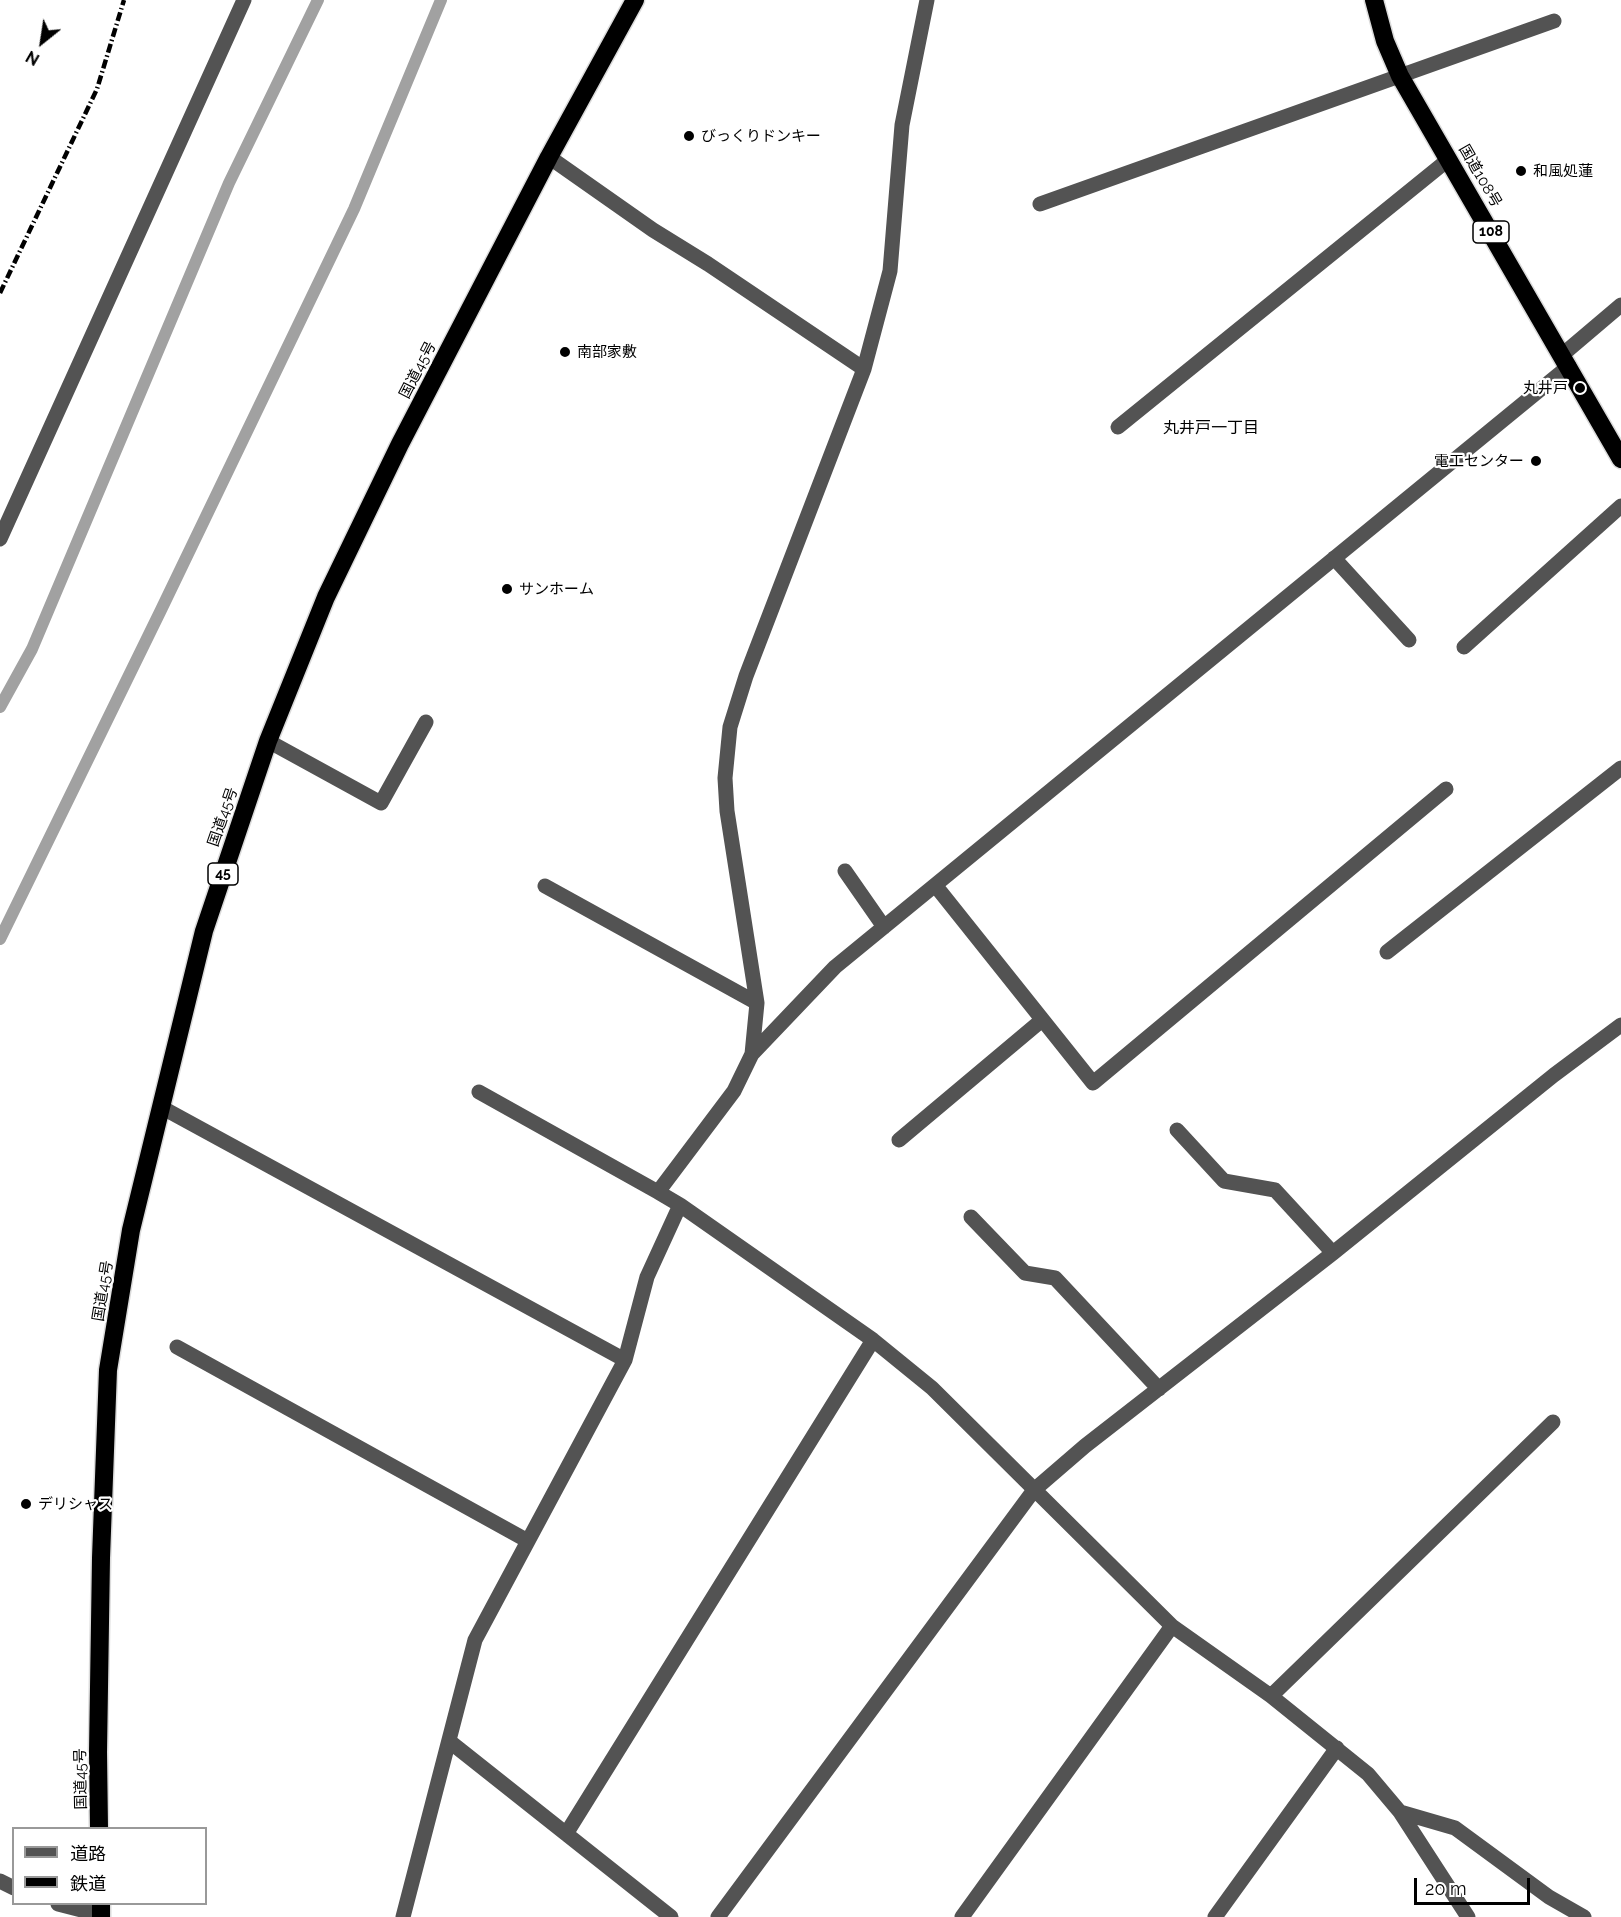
<!DOCTYPE html>
<html>
<head>
<meta charset="utf-8">
<style>
	body { margin:0 }
	#map { position:relative; width:1621px; height:1917px; overflow:hidden; background:#fff; font-family:Raleway,"Noto Sans JP",sans-serif }
	canvas { display:block }
	.legend { position:absolute; left:12px; top:1827px; width:195px; height:78px; box-sizing:border-box; background:#fff; border:2px solid #999; margin:0; padding:8px 10px; list-style:none; font-size:18px; color:#000 }
	.legend li { display:flex; align-items:center; gap:12px; height:30px }
	.legend b { width:30px; border:2px solid #999 }
	.north { position:absolute; left:12px; top:12px; width:60px; height:60px; -webkit-text-stroke:4px #fff; paint-order:stroke; rotate:210deg; font-size:16px; font-weight:700; line-height:24px; text-align:center; color:#000 }
	.north::after { content:''; display:block; margin:auto; width:21px; height:27px; background:#000; clip-path:polygon(50% 0,100% 100%,50% 72%,0 100%) }
	.scale { position:absolute; left:1414px; top:1878px; width:116px; height:27px; box-sizing:border-box; border:3px solid #000; border-top:0; padding-left:8px; font-size:18px; line-height:21px; white-space:nowrap; color:#000; -webkit-text-stroke:4px #fff; paint-order:stroke }
</style>
</head>
<body>
<div id="map">
<canvas width="1621" height="1917"></canvas>
<ul class="legend">
<li><b style="height:8px;background:#535353"></b>道路</li>
<li><b style="height:8px;background:#000"></b>鉄道</li>
</ul>
<div class="north">N</div>
<div class="scale">20 m</div>
</div>
<script>
const ctx = document.querySelector('canvas').getContext('2d');
ctx.lineJoin = 'round';
const shape = rows => new Path2D(rows.map(r => 'M' + r).join(''));
function stroke(path, color, width, dash) { ctx.strokeStyle = color; ctx.lineWidth = width; ctx.lineCap = dash ? 'butt' : 'round'; ctx.setLineDash(dash || []); ctx.stroke(path); }
function write(font, color, halo, rows, align = 'center') {
  ctx.font = font + ' Raleway,"Noto Sans JP",sans-serif'; ctx.lineWidth = 4.5; ctx.setLineDash([]); ctx.textBaseline = 'middle'; ctx.strokeStyle = halo; ctx.fillStyle = color; for (const [text, x, y, turn = 0] of rows) {
    ctx.save(); ctx.translate(x, y); ctx.rotate((+turn || 0) * Math.PI / 180); ctx.textAlign = isNaN(turn) ? turn : align; if (halo) ctx.strokeText(text, 0, 0); ctx.fillText(text, 0, 0); ctx.restore();
  }
}
stroke(shape([
	[0,707,32,649,229,183,318,0],
	[0,939,160,612,354,209,441,0]
]), '#a1a1a1', 12);
const highway = shape([
	[1374,0,1385,41,1400,76,1621,459],
	[99,1828,98,1752,101,1558,108,1370,131,1230,204,931,268,741,326,597,400,444,549,157,635,0],
	[101,1904,101,1917]
]);
stroke(highway, '#dbdbdb', 21);
stroke(shape([
	[549,157,653,230,708,264,864,369],
	[1040,204,1554,21],
	[1562,355,1621,305],
	[1118,427,1449,159],
	[0,539,244,0],
	[1334,558,1409,640],
	[1464,647,1621,506],
	[268,741,381,803,426,722],
	[845,871,884,927],
	[935,885,1093,1083,1446,789],
	[545,886,757,1003],
	[1387,952,1621,768],
	[752,1054,757,1003,727,811,725,778,730,727,746,676,864,369,890,271,902,125,927,0],
	[479,1092,658,1192],
	[161,1107,625,1360],
	[1177,1130,1224,1181,1275,1190,1333,1253],
	[899,1140,1042,1020],
	[971,1217,1025,1273,1055,1278,1159,1389],
	[177,1347,528,1541],
	[1271,1696,1553,1422],
	[449,1741,671,1917],
	[1400,1812,1455,1828,1549,1897,1584,1917],
	[566,1834,873,1340],
	[0,1881,14,1888],
	[58,1904,101,1915],
	[403,1917,475,1640,625,1360,647,1277,680,1205],
	[718,1917,1034,1490,1085,1446,1333,1253,1554,1075,1621,1025],
	[962,1917,1172,1626],
	[1215,1917,1337,1748],
	[1468,1917,1400,1812,1368,1774,1271,1696,1172,1626,932,1388,873,1340,680,1205,658,1192,734,1091,752,1054,835,967,1569,366]
]), '#535353', 15);
stroke(highway, '#000', 18);
stroke(shape([
	[0,293,97,89,124,0]
]), '#000', 4.5, [9, 3, 1.5, 3]);
for (const [x, y, r, color] of [
	[689,136,6,"#000"],
	[1521,171,6,"#000"],
	[565,352,6,"#000"],
	[1580,388,6,"#000"],
	[1536,461,6,"#000"],
	[507,589,6,"#000"],
	[26,1504,6,"#000"]
]) { const dot = new Path2D(); dot.arc(x, y, r, 0, 2 * Math.PI); ctx.fillStyle = color; ctx.fill(dot); stroke(dot, '#fff', 2); }
for (const [x, y, w] of [
	[1491,232,36],
	[223,874,30]
]) { const box = new Path2D(); box.roundRect(x - w / 2, y - 11, w, 22, 4.5); ctx.fillStyle = '#fff'; ctx.fill(box); stroke(box, '#000', 1.5); }
write('bold 14px', '#000', null, [
	["108",1491,232],
	["45",223,874]
]);
write('15px', '#000', '#fff', [
	["びっくりドンキー",701,136],
	["和風処蓮",1533,171],
	["南部家敷",577,352],
	["丸井戸",1568,388,"right"],
	["電工センター",1524,461,"right"],
	["サンホーム",519,589],
	["デリシャス",38,1504]
], 'left');
write('15px', '#000', '#fff', [
	["国道108号",1480,176,60],
	["国道45号",418,370,-63],
	["国道45号",223,817,-71],
	["国道45号",103,1291,-81],
	["国道45号",81,1779,-91]
]);
write('16px', '#000', '#fff', [
	["丸井戸一丁目",1211,428]
]);
</script>
</body>
</html>
